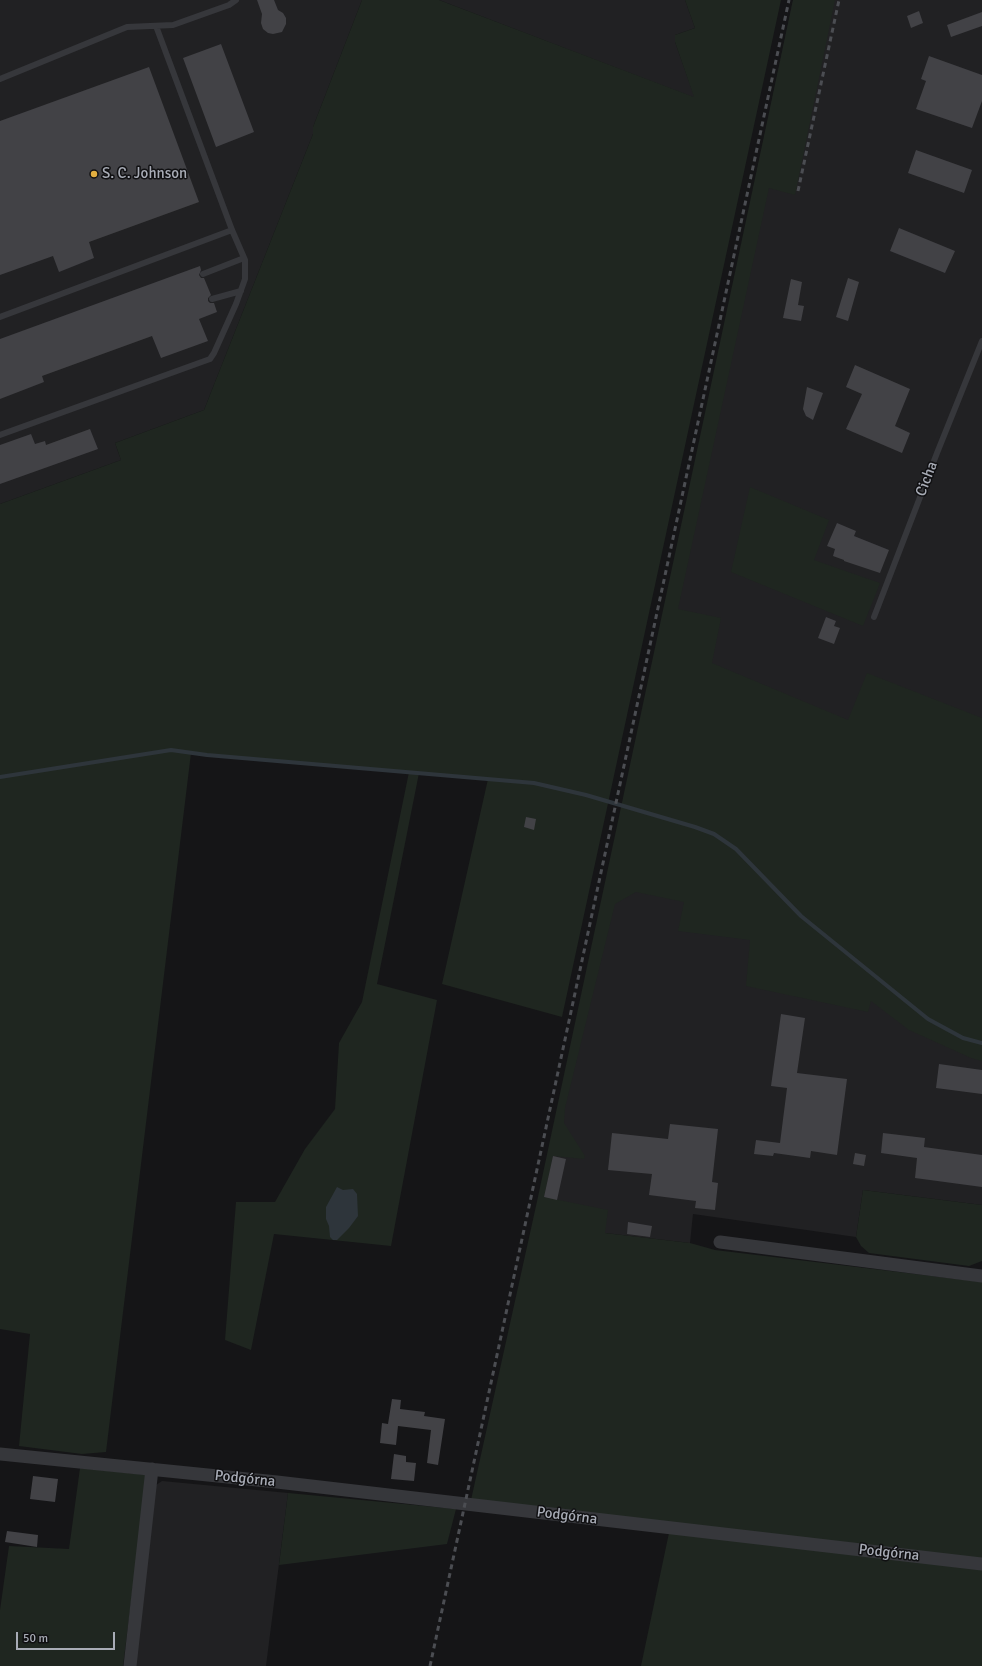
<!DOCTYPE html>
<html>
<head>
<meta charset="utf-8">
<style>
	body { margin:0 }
	#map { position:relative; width:982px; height:1666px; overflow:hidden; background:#151517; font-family:Signika,sans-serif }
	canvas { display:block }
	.scale { position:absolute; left:16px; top:1632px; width:99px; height:18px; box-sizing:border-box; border:2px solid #a8acb6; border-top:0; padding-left:5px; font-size:12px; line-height:14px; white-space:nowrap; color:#a8acb6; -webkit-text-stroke:3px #101012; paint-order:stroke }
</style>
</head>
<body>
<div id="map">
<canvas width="982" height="1666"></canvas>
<div class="scale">50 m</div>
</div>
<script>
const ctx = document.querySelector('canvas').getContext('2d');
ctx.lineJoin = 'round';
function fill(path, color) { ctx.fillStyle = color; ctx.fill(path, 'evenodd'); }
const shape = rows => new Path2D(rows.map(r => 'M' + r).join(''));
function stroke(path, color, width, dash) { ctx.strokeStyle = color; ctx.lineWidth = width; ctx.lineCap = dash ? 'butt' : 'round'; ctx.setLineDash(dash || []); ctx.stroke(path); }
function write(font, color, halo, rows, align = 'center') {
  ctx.font = font + ' Signika,sans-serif'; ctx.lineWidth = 3; ctx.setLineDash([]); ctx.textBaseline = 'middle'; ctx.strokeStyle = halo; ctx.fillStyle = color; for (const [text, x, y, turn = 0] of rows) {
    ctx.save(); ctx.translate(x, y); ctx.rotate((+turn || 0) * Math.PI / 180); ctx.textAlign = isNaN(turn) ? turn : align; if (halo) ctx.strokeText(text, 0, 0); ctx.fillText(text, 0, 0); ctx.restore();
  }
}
fill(shape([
	[0,0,362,0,313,127,313,134,204,410,115,443,121,460,0,504],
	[439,0,685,0,695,28,675,35,675,42,695,98],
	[793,0,982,0,982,1205,863,1190,856,1237,693,1214,690,1243,605,1233,539,1207],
	[162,1481,288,1493,266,1666,135,1666,156,1485]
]), '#212123');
fill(shape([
	[362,0,439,0,694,97,675,42,675,35,695,28,685,0,781,0,562,1017,442,984,488,779,419,773,377,984,437,1000,391,1246,274,1234,251,1350,225,1340,236,1202,275,1202,305,1149,335,1109,339,1043,362,1002,409,772,191,753,106,1452,82,1454,19,1446,30,1334,0,1329,0,504,121,460,115,443,204,410,313,134,313,127],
	[793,0,835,0,795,195,769,188,678,609,721,618,712,663,848,720,867,673,982,718,982,1061,971,1058,909,1030,871,1001,868,1012,746,986,750,940,678,931,684,902,636,892,615,904,565,1108,564,1123,585,1156,584,1159,553,1156,544,1197,608,1210,605,1233,690,1243,715,1250,982,1282,982,1666,641,1666,670,1528,471,1500,536,1206],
	[750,487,829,520,814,560,880,583,863,626,731,572],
	[863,1190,982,1205,982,1261,969,1266,869,1253,861,1246,856,1237],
	[80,1468,147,1475,123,1666,0,1666,0,1610,9,1546,69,1549],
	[288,1493,456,1509,447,1544,279,1565]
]), '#1f2620');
fill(shape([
	[337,1187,343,1190,353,1189,357,1194,358,1216,349,1228,337,1240,333,1240,330,1237,329,1226,326,1219,326,1207]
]), '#2e353b');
stroke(shape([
	[0,777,171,750,207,755,534,783,586,795,695,827,714,834,736,849,801,916,928,1019,963,1038,982,1043]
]), '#2e353b', 4);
fill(shape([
	[257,0,274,0,278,10,283,13,286,18,286,24,282,32,273,34,268,33,263,29,261,23,262,14],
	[919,11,923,23,911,28,907,16],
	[982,12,982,26,951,37,947,25],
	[221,44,254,132,216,147,183,58],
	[929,56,982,75,982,101,972,128,916,109,926,81,921,79],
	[149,67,199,202,89,242,94,258,59,272,53,256,0,275,0,121],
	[916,150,972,170,964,193,908,173],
	[899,228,955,251,945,273,890,251],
	[200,266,201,270,199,275,201,278,204,278,211,295,208,298,208,301,210,303,214,303,217,312,199,319,208,341,161,358,152,336,42,376,44,382,0,399,0,339],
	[848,278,859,282,848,321,836,317],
	[791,279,802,282,798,305,804,306,801,321,783,318],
	[855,365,910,389,895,426,910,433,902,453,846,429,862,394,846,387],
	[807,387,823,393,813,420,806,416,803,409],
	[90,429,98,449,0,484,0,445,31,434,35,444,45,441,46,445],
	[837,523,856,531,854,536,889,550,880,573,844,561,844,560,833,556,835,549,827,546],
	[826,617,836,621,834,626,840,628,834,644,818,638],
	[526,817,536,819,534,830,524,827],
	[781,1014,805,1018,797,1073,847,1079,837,1155,811,1151,810,1158,774,1153,773,1156,754,1154,756,1140,780,1143,787,1088,771,1086],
	[939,1064,982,1070,982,1094,936,1088],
	[670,1124,718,1129,712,1182,718,1183,715,1210,695,1208,696,1201,649,1195,652,1174,608,1170,612,1133,668,1139],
	[883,1133,925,1138,924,1147,982,1155,982,1187,915,1178,917,1158,881,1153],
	[855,1153,866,1155,864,1166,853,1164],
	[553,1156,566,1159,557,1200,544,1197],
	[628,1222,652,1226,650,1237,627,1234],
	[392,1399,401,1400,400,1409,425,1412,424,1416,445,1419,438,1465,427,1463,431,1430,398,1426,396,1445,380,1443,382,1423,388,1424],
	[394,1454,406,1456,406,1462,416,1463,414,1481,391,1479],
	[33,1476,58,1479,55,1502,30,1499],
	[7,1531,38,1535,37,1547,5,1542]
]), '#424246');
stroke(shape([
	[0,79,127,27,173,25,229,5,236,0],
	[203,274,244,258],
	[212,299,241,291],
	[0,317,232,230],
	[0,435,210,359,214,353,236,304,245,279,245,260,232,230,156,26],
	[874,617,937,453,982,341]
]), '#36373b', 6);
stroke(shape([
	[720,1242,982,1276],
	[0,1454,277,1482,982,1564],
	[130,1666,152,1469]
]), '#36373b', 13);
stroke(shape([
	[798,191,839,0],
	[430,1666,789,0]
]), '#4b4d52', 3, [5, 4]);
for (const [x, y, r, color] of [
	[94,174,4,"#e3af40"]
]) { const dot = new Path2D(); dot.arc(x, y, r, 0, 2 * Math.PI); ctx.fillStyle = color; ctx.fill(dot); stroke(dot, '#101012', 1.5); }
write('15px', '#a8acb6', '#101012', [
	["S. C. Johnson",102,174]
], 'left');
write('15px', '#a8acb6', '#101012', [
	["Cicha",927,479,-69],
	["Podgórna",245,1479,6],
	["Podgórna",567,1516,7],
	["Podgórna",889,1553,6]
]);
</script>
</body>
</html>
